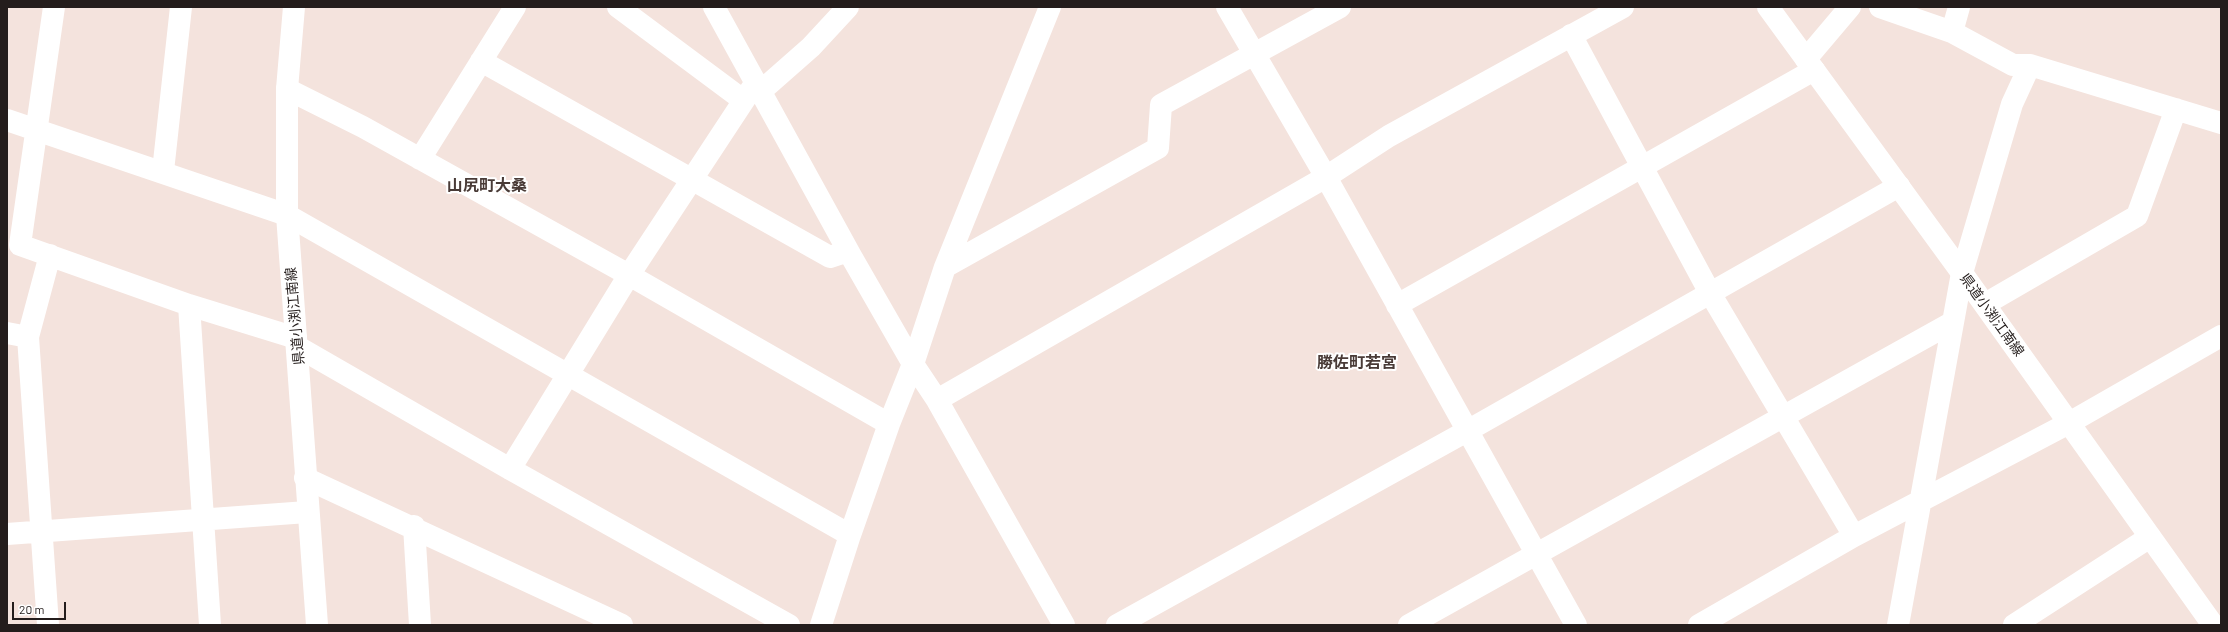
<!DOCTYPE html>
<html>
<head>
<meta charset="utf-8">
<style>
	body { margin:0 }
	#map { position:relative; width:2228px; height:632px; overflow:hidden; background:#f4e3dd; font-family:Barlow,sans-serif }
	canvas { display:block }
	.frame { position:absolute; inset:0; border:8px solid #241d1c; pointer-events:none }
	.scale { position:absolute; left:12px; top:602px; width:54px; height:18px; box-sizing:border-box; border:2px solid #241d1c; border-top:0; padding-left:5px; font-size:12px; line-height:14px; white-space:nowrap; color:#241d1c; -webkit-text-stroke:3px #fff; paint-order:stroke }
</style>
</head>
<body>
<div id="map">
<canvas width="2228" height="632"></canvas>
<div class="frame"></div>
<div class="scale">20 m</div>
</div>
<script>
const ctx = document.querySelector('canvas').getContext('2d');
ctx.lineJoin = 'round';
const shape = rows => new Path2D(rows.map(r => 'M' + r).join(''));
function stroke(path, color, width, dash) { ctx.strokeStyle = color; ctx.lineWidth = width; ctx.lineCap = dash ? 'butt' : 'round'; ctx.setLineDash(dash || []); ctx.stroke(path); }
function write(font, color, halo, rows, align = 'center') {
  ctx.font = font + ' Barlow,"Noto Sans JP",sans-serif'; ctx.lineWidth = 4; ctx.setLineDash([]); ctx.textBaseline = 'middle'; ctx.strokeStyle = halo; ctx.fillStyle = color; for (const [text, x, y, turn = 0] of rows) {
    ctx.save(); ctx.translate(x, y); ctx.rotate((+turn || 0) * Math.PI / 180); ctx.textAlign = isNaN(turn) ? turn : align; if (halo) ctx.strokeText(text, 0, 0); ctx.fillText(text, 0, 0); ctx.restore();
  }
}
stroke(shape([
	[54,7,20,245,189,305,296,338],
	[618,7,743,100],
	[714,7,851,256,913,364,937,400,1064,625],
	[1227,7,1326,177,1576,625],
	[1880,7,1952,32,2013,65,2030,65,2221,123],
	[1952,32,1959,7],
	[1571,35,1710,293,1854,536],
	[1806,59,1850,7],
	[481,61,830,257,848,251],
	[287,89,363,127,629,275,889,424],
	[761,91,811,47,848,7],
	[7,120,287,215,850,535],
	[420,159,515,7],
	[163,171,181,7],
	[945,267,1158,148,1161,105,1340,7],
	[1985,304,2137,216,2176,109],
	[189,305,210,625],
	[1397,305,1814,70],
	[7,333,28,337],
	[298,347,510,469,789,625],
	[937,400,1326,177,1389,136,1623,7],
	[510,469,629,275,756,82],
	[305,478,622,625],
	[414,526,420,625],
	[7,534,307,512],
	[48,625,28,337,50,255],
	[821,625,850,535,889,424,913,364,945,267,1050,7],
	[1117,625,1467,431,1899,186],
	[1409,625,1953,322],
	[1699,625,1854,536,2069,423,2221,336],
	[1898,625,1962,273,2012,104,2030,65],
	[2014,625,2150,537]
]), '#fff', 22);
stroke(shape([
	[294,7,287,89,287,215,317,625],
	[1768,7,1962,273,2213,625]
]), '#fff', 22);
write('14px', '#241d1c', '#fff', [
	["県道小渕江南線",1992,315,54],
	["県道小渕江南線",295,316,-95]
]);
write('bold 16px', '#493b37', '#fff', [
	["山尻町大桑",487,186],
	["勝佐町若宮",1357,363]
]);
</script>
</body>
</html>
